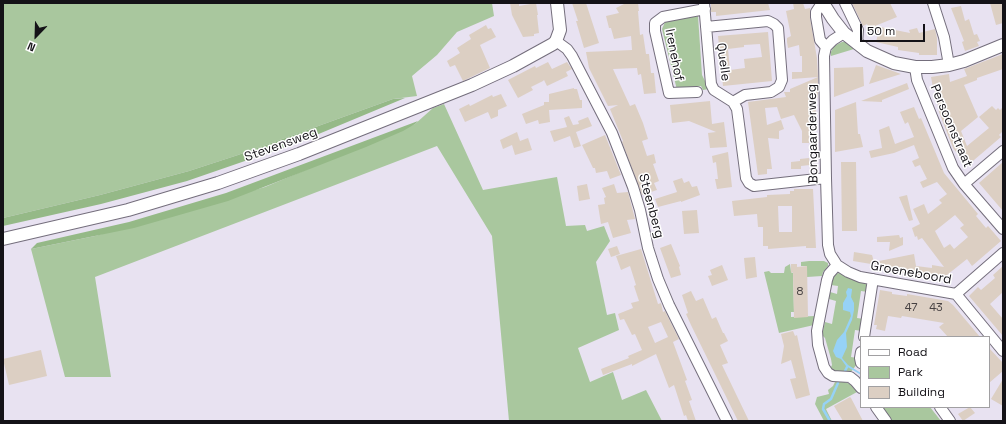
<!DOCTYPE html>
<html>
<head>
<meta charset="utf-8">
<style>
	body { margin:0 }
	#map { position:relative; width:1006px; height:424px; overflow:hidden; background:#e8e2f1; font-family:"Space Grotesk",sans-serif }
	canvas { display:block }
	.frame { position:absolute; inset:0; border:4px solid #141217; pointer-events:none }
	.legend { position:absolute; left:860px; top:336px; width:130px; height:72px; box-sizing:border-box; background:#fff; border:1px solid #a1a0a2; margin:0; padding:5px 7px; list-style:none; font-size:12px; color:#141217 }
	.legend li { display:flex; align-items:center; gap:8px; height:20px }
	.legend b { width:20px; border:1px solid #a1a0a2 }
	.north { position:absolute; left:16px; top:16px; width:40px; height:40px; -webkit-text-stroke:3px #fff; paint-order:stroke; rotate:203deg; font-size:11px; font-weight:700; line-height:16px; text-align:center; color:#141217 }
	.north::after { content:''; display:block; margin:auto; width:14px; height:18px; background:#141217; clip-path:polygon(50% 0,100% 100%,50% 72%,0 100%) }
	.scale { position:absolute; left:860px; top:24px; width:65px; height:18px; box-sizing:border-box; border:2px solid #141217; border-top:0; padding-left:5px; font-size:12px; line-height:14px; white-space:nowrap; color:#141217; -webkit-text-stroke:3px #fff; paint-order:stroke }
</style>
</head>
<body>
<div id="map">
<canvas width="1006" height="424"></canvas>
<div class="frame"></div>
<ul class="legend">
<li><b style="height:5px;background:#fff"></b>Road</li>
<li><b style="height:11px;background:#a9c79e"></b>Park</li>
<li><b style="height:11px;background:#dccfc3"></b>Building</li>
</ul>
<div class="north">N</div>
<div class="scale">50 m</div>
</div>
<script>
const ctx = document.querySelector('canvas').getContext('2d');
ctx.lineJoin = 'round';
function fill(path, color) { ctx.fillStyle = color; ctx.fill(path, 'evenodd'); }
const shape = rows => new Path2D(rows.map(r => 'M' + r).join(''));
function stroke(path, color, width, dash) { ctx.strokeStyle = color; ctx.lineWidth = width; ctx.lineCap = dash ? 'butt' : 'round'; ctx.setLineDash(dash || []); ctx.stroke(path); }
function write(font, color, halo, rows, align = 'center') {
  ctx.font = font + ' "Space Grotesk",sans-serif'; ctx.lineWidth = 3; ctx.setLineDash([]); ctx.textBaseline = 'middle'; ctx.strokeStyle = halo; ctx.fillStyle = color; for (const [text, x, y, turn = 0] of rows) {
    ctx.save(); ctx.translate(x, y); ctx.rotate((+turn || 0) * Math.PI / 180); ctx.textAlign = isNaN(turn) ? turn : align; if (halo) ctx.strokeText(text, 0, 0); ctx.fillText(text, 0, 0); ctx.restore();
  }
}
fill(shape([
	[3,3,492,3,494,16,457,32,437,55,412,76,417,96,393,99,238,155,189,171,100,195,3,218],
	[698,16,702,75,709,89,703,90,701,86,677,90,662,29,665,22],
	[842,42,846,42,854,49,831,56,831,52,834,46],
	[444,104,483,190,557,177,566,226,585,225,587,231,604,226,610,241,596,262,607,315,615,313,619,330,578,348,590,382,613,372,622,400,646,390,662,421,509,421,492,236,437,146,95,277,111,377,65,377,31,249,95,236,265,187,415,124,433,108],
	[809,261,824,261,828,263,828,266,823,272,822,276,807,277,807,266,801,266,801,262],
	[790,264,791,272,793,273,794,312,791,312,791,317,815,316,814,325,779,333,764,272,769,271,771,273,784,273,785,267],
	[839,273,854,280,866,283,867,284,868,292,861,291,857,318,864,319,862,331,855,330,851,357,857,358,857,364,851,372,848,373,835,372,830,369,832,365,831,359,825,338,822,335,825,322,832,324,836,301,829,299,830,292,837,294,838,286,831,285,833,277,836,274],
	[842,381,850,384,857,392,826,409,832,421,824,421,815,404,817,397,829,394,828,390,833,386,835,382],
	[880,407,930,407,941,421,890,421]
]), '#a9c79e');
fill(shape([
	[405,98,297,143,187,181,101,204,3,226,3,218,100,195,189,171,238,155,393,99],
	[418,121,415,124,403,131,366,147,228,201,134,228,31,249,37,243,129,222,226,193]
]), '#95b987');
fill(shape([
	[848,288,852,289,852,290,851,297,854,303,854,310,852,320,846,333,847,347,842,358,848,365,861,373,861,375,846,366,841,359,836,357,833,351,837,340,844,332,851,316,850,312,843,310,843,303,847,296,846,292]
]), '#96d2f6');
stroke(shape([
	[845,371,847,367],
	[830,421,823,409,824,404,831,399,838,383]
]), '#96d2f6', 2.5);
fill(shape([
	[510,3,519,3,519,6,536,3,538,15,537,15,539,33,534,34,534,36,523,37,512,15],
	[572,3,586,3,599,43,584,48,576,21,578,21],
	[626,3,638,3,639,11,638,11,640,35,643,34,646,54,649,54,651,73,654,73,656,93,644,94,641,74,638,75,637,68,613,69,630,106,635,104,643,123,648,139,642,141,647,156,654,154,656,163,653,164,659,181,654,183,657,190,642,195,622,142,623,141,610,109,618,105,608,106,589,68,586,52,632,50,631,36,614,39,611,28,609,28,606,16,619,13,616,8],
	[731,3,768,3,770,10,716,16,716,12,711,12,711,4],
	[793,3,803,3,805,9,810,8,810,18,817,58,818,77,792,79,792,72,802,72,802,56,800,56,799,45,788,48,787,42,787,38,791,36,786,11,794,9],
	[852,3,890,3,897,17,875,26,910,33,909,30,917,28,919,33,935,29,937,38,937,55,919,55,919,53,898,50,898,47,876,42,878,34,871,33,867,24,863,26],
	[990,3,1002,3,1003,23,996,25],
	[961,6,965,21,969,19,974,35,977,34,980,41,977,42,979,46,965,51,962,42,964,41,951,8],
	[486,25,488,29,491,28,496,37,480,45,490,68,463,81,455,65,450,67,447,61,460,53,457,48,471,39,469,35],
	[768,32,772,81,723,86,718,36],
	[760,44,762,57,744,59,745,68,730,70,728,49,744,47,744,45],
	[1003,54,1003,69,977,78,977,80,964,85,978,117,961,131,967,146,989,128,979,117,992,106,996,110,998,108,1000,110,1003,107,1003,131,999,135,1001,137,967,166,953,148,939,112,935,88,933,88,931,77,949,74,950,82,967,76,964,69],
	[548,62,552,69,567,62,572,69,566,72,568,76,547,86,544,80,543,81,531,87,533,90,518,98,508,80,535,66,536,68],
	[876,65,890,70,901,74,869,84],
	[863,67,864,86,834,97,834,68],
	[818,77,818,98,815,98,816,117,812,117,813,135,809,135,809,143,802,143,802,131,794,115,781,119,777,107,765,108,767,125,781,120,784,129,779,131,779,139,768,138,772,169,767,169,767,174,758,175,748,102,786,97,784,92,790,92,790,89],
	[907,83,909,89,882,100,882,102,861,101],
	[574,88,574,89,577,89,580,100,582,100,582,108,549,110,550,122,539,124,538,120,526,124,522,114,544,105,544,102,549,102,549,94],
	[501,94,507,106,498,110,498,116,491,119,488,112,465,122,459,109,469,104,470,106,492,95,493,97],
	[710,101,712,124,724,122,727,147,710,148,708,133,716,132,689,121,672,123,670,105],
	[856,102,858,134,860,134,863,147,835,152,835,110],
	[914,107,919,119,921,118,944,173,978,214,976,216,986,228,988,226,1001,241,972,266,967,259,942,279,940,276,931,275,931,277,883,270,883,266,853,261,854,252,872,255,874,262,914,254,916,266,932,268,932,265,944,267,922,238,918,240,917,236,915,237,912,228,920,224,913,209,924,204,928,214,942,203,939,200,947,194,937,182,923,188,920,182,927,179,920,165,915,167,912,161,919,158,914,145,894,153,871,158,869,151,882,148,879,130,889,126,895,144,914,137,908,122,905,124,900,112],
	[955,215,964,225,960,228,968,237,954,249,950,244,944,248,935,231],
	[569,116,573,125,579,124,578,121,588,117,592,126,576,132,581,146,574,148,570,136,554,142,550,131,567,127,564,118],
	[517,132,520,141,528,138,532,150,515,155,512,145,503,149,500,140],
	[605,135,621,175,610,179,607,171,596,173,595,168,593,168,582,145],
	[728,152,732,187,717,189,715,179,718,179,716,162,713,163,712,156],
	[809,158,810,165,801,166,801,169,791,169,791,162,800,161,800,159],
	[841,162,856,162,857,231,842,231],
	[1003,162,1003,211,979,183],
	[682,178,684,183,689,181,692,187,697,186,700,195,681,202,681,201,658,207,655,199,677,192,673,181],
	[587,184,590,199,579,201,577,186],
	[614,184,617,193,628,192,635,219,627,220,631,233,613,238,608,222,601,224,598,205,605,204,604,198,606,197,602,188],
	[794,189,813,189,816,248,806,248,806,246,768,249,768,246,763,246,763,227,758,227,757,214,734,216,732,201,767,197,767,195,790,194,790,191,794,191],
	[778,206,792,206,792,232,779,232],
	[907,195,913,220,909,221,899,197],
	[697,210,699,233,684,234,682,211],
	[899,235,900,238,903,237,903,245,889,251,890,242,877,242,877,237],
	[671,244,680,266,679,267,681,275,671,278,660,248],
	[617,246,620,254,611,257,608,249],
	[641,249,658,304,661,303,663,312,665,311,679,339,673,342,687,380,685,381,692,400,689,401,696,421,688,421,686,415,684,416,674,385,669,388,656,354,632,366,632,364,603,375,601,369,629,358,628,356,642,350,635,334,632,335,624,319,620,320,618,314,633,308,631,303,639,301,634,286,636,285,630,266,621,270,616,256],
	[661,322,668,337,655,343,648,327],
	[755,257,757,277,746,279,744,258],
	[791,264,797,264,797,267,807,266,808,317,794,318,793,272,791,273],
	[722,265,728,280,712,286,708,276,712,275,710,270],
	[1003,266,1003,292,990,304,1003,319,1003,336,969,296,978,287,981,290,995,278,993,275],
	[880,290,892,292,892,294,907,296,907,294,948,301,953,305,980,337,948,337,939,327,944,323,902,316,901,318,888,316,885,331,876,329,877,325,874,325],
	[691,291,696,301,703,298,712,319,716,317,723,333,724,333,728,341,720,345,728,363,722,365,749,421,738,421,691,325,686,314,688,313,682,295],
	[793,331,795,336,797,335,810,395,796,399,790,379,796,378,791,360,781,364,784,346,781,334],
	[989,348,1003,363,1003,371,989,383],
	[41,350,47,376,9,385,3,359],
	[1003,379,1003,406,991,399],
	[850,397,851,398,863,421,843,421,834,406],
	[970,407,975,413,963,421,958,414]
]), '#dccfc3');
const minor = shape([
	[704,3,711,84,714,90,733,102,737,109,746,178,749,183,754,186,826,178],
	[822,3,816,12,816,17,820,40,826,47],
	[845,3,858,30,857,44],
	[933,3,944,37,949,65],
	[706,27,768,21,774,24,778,28,782,80,779,87,771,92,745,95,733,102],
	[844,33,833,40,826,47,824,56,826,178,828,245,830,254,837,265,848,272,860,277,956,294,1003,351],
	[556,41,567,49,572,56,612,133,633,187,640,210,648,248,658,279,669,305,727,421],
	[915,67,917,80,953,168,964,184,1003,229],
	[697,92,669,93,655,31,655,23,663,17,705,9],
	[964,184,1003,151],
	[837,265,829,274,827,280,817,331,818,345,824,367,828,373,833,376,850,377,855,381,861,388],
	[956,294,1003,253],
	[864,337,873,279],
	[861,352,860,358,861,363],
	[876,407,886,421],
	[940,407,950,421]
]);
const tertiary = shape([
	[823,3,833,19,844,33,867,51,894,63,915,67,932,67,949,65,964,61,1003,45],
	[3,239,128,210,218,183,299,154,472,85,513,66,553,44,556,41,560,30,557,3]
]);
stroke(minor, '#746e7c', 12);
stroke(tertiary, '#746e7c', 14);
stroke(minor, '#fff', 10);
stroke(tertiary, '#fff', 12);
write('11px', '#464142', null, [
	["8",800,292],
	["47",911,308],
	["43",936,308]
]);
write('13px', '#141217', '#fff', [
	["Irenehof",674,55,79],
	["Quelle",723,62,82],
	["Persoonstraat",951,126,67],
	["Bongaarderweg",813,134,-91],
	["Stevensweg",281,145,-20],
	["Steenberg",651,206,75],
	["Groeneboord",911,273,10]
]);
</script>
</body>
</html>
